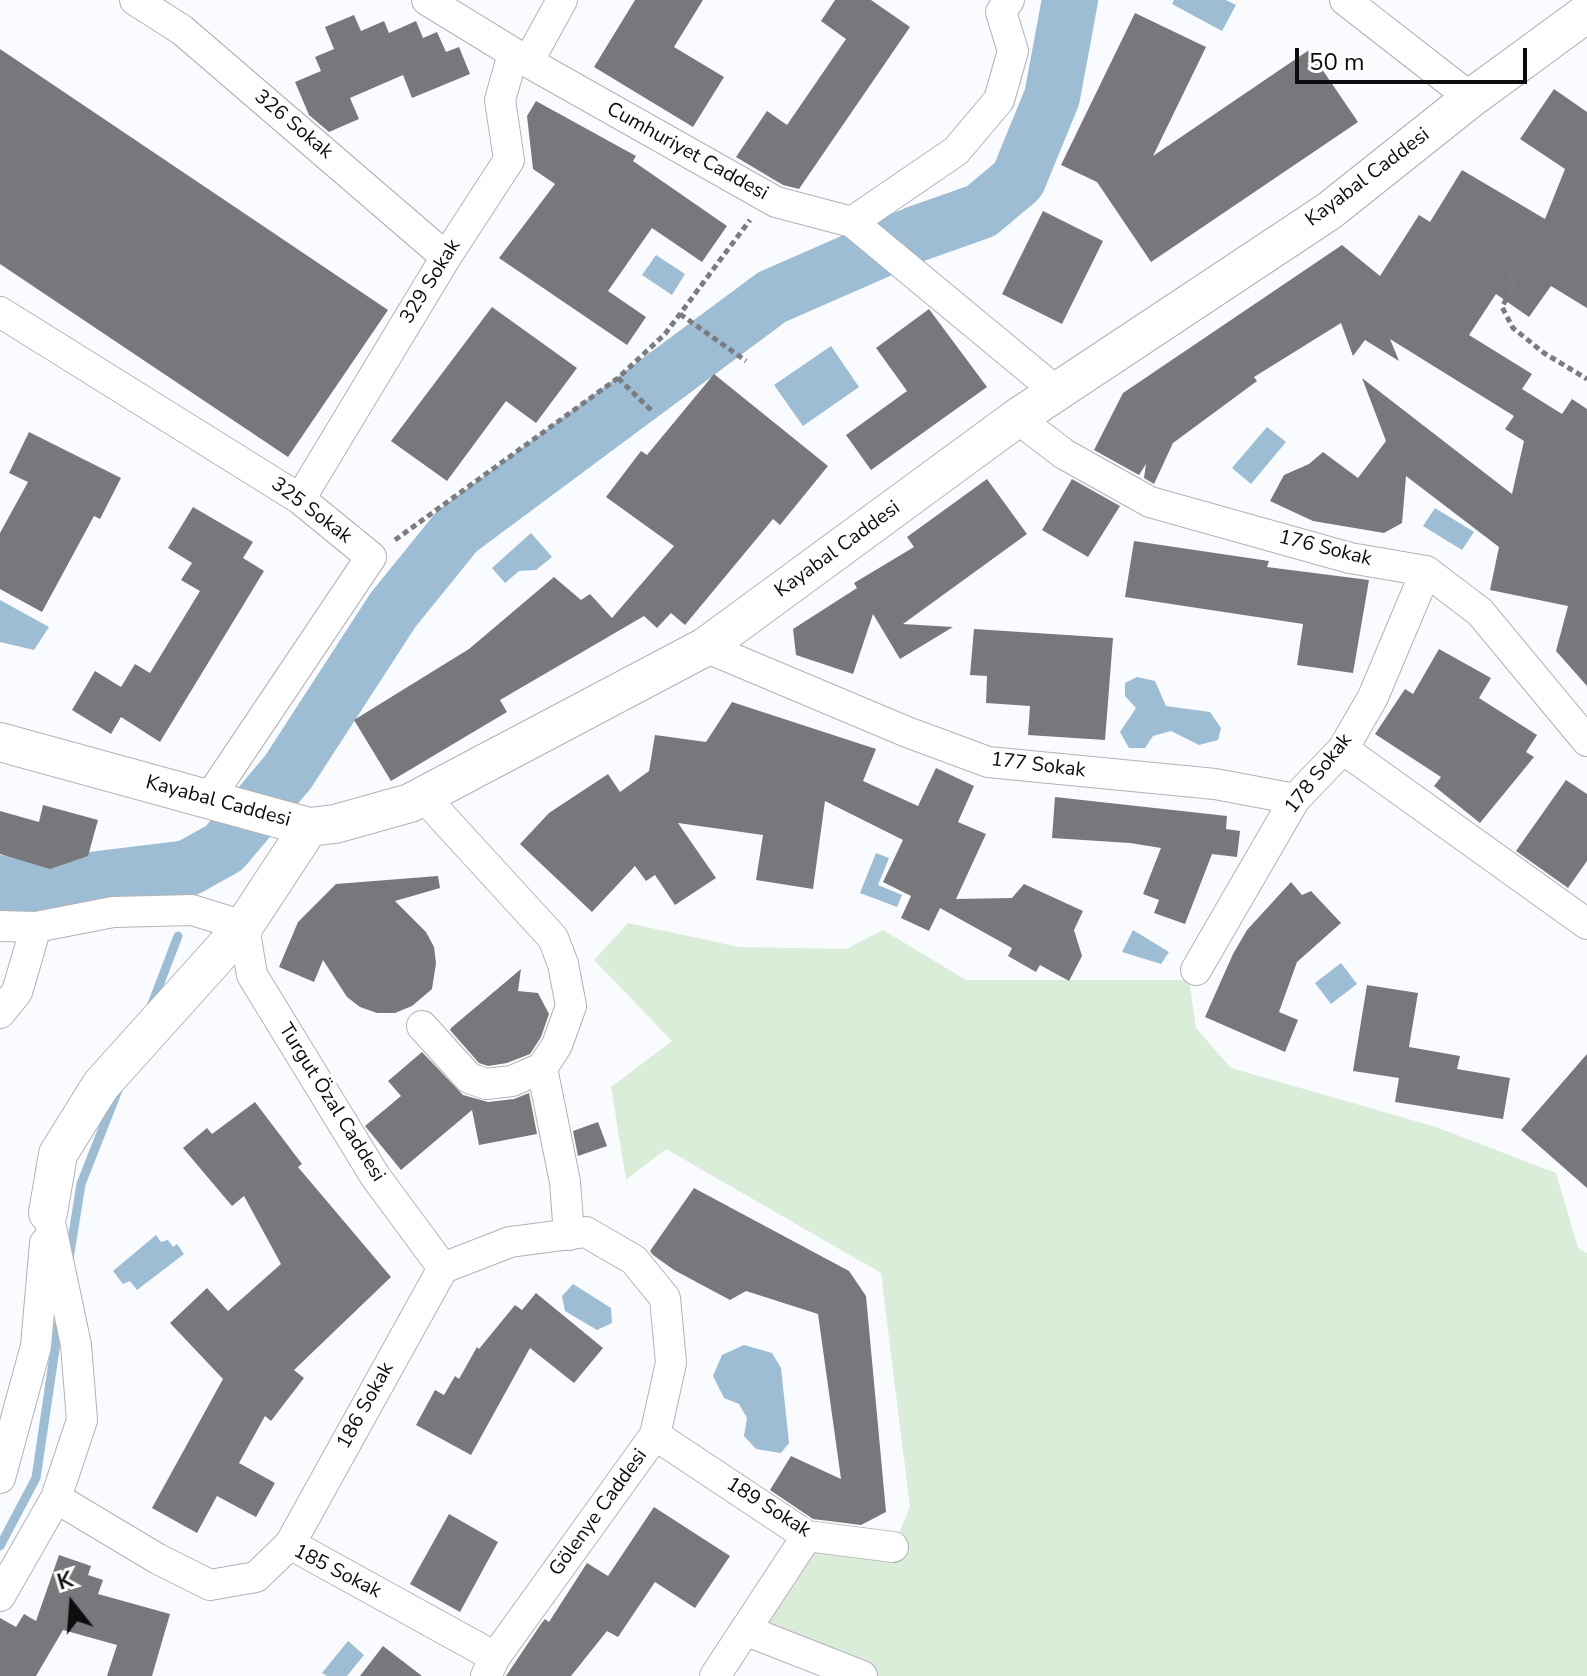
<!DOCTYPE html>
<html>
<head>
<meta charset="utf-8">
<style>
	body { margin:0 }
	#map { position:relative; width:1587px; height:1676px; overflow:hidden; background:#fafbfe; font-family:"Nunito Sans",sans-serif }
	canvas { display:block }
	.north { position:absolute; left:32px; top:1564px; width:80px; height:80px; -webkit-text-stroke:6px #fff; paint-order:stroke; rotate:343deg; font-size:22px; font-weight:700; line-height:32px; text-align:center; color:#0c0d0e }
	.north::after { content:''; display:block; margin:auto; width:28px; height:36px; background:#0c0d0e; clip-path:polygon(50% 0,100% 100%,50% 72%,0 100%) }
	.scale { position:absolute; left:1295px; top:48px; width:232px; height:36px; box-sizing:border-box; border:4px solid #0c0d0e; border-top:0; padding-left:10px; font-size:24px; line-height:28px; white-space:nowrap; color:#0c0d0e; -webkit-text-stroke:6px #fff; paint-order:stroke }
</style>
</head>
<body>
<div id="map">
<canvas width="1587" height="1676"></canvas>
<div class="north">K</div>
<div class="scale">50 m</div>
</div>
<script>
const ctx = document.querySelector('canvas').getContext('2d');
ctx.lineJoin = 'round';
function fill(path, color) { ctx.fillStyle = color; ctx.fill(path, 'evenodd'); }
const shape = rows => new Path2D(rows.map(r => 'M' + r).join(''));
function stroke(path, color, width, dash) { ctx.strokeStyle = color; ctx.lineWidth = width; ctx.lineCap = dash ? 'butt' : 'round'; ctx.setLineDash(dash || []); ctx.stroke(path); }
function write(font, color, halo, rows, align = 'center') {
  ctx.font = font + ' "Nunito Sans",sans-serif'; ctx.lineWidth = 7; ctx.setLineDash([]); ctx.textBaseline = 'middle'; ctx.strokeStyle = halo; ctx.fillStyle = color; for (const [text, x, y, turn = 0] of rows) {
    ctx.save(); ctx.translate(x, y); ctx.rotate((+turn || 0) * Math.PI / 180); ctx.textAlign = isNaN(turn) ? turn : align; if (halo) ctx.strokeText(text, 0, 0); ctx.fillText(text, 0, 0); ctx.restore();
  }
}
fill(shape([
	[628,923,739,947,846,949,883,930,966,980,1189,980,1196,1028,1231,1068,1436,1127,1556,1173,1578,1248,1587,1253,1587,1676,862,1676,745,1630,807,1536,893,1547,910,1507,881,1273,666,1149,626,1180,611,1087,672,1041,594,960]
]), '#daedd9');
fill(shape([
	[1174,0,1226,0,1236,5,1222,31,1172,4],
	[656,255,685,274,672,295,642,275],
	[831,346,859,387,803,426,774,385],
	[1267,427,1286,442,1251,484,1232,468],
	[1435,508,1474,532,1462,550,1423,526],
	[531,533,552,557,536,570,519,571,505,583,492,568],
	[0,600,49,627,34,650,0,642],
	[1137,677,1155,681,1166,706,1210,712,1221,728,1218,740,1199,745,1171,731,1153,736,1145,748,1129,748,1120,732,1136,708,1125,696,1125,683],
	[876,853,889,858,878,885,902,895,897,907,860,893],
	[1133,930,1169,952,1161,964,1122,952],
	[1341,963,1357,984,1331,1004,1315,983],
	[156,1235,161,1242,168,1240,173,1247,177,1244,184,1254,137,1290,130,1281,123,1284,113,1271],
	[573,1284,611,1308,612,1323,597,1330,565,1311,562,1296],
	[744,1345,772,1353,781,1368,789,1443,781,1453,756,1449,744,1436,747,1418,739,1404,724,1398,713,1376,722,1355],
	[348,1641,364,1655,347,1676,327,1676,322,1673]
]), '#9cbdd3');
stroke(shape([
	[198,885,210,856],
	[150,1009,178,936],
	[69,1259,81,1184,118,1090],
	[0,1546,36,1478,59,1322]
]), '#9cbdd3', 9);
stroke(shape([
	[0,883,34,887,188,868,224,848,288,772,393,610,457,531,772,297,916,234,981,211,1018,180,1052,97,1070,0]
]), '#9cbdd3', 56);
fill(shape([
	[635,0,703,0,674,47,724,77,693,127,594,67],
	[835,0,871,0,910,27,799,189,783,185,736,157,767,111,787,125,846,39,821,21],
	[1135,13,1206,47,1153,156,1309,50,1358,122,1151,262,1097,182,1061,165],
	[354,15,361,31,384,21,389,33,416,21,423,38,437,32,446,52,459,47,470,74,412,98,403,75,350,98,359,119,329,132,309,115,295,82,321,71,315,57,334,49,325,27],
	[0,49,388,310,288,457,0,264],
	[1554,89,1587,112,1587,308,1551,286,1529,317,1496,294,1469,335,1532,374,1522,389,1562,414,1572,399,1587,409,1587,686,1556,651,1568,606,1490,590,1499,547,1406,476,1402,523,1384,533,1313,521,1270,501,1284,475,1309,464,1323,452,1358,478,1386,441,1362,378,1512,494,1524,441,1505,429,1514,416,1390,339,1399,361,1365,340,1353,356,1341,323,1254,377,1257,381,1173,443,1154,484,1144,478,1146,464,1139,475,1094,450,1123,393,1342,245,1380,276,1419,215,1430,222,1462,170,1545,219,1565,169,1520,139],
	[536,101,636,156,633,161,727,226,702,262,652,228,608,291,646,317,627,345,499,258,555,184,533,169,527,116],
	[1043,211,1103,241,1062,324,1002,294],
	[492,307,577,368,536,423,506,401,447,481,391,441],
	[929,309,987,387,871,470,846,435,907,391,876,348],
	[714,374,828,466,780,525,773,519,685,625,671,613,657,628,644,616,500,700,507,712,391,781,354,720,469,649,554,577,581,600,590,594,612,618,674,546,606,497,641,451,647,455],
	[29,432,121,478,100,519,94,516,42,612,0,589,0,533,28,482,9,473],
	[987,479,1027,534,903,624,953,627,900,659,873,614,853,674,796,655,793,629,857,588,854,583,914,547,907,537],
	[1072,479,1120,506,1088,557,1042,530],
	[193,507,253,542,243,558,264,571,160,742,121,717,111,734,72,710,95,671,121,687,135,664,150,673,200,591,181,580,192,563,168,548],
	[1134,541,1269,561,1267,567,1369,580,1353,673,1297,665,1303,624,1125,597],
	[974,629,1113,638,1105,740,1028,735,1030,706,986,703,987,676,970,675],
	[1439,649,1491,678,1479,698,1537,735,1526,752,1534,757,1480,823,1434,786,1441,777,1375,734,1405,689,1413,694],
	[732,702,876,749,863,781,918,806,936,768,974,786,958,822,986,834,956,899,1012,898,1024,884,1083,911,1074,930,1082,956,1069,981,1040,965,1036,972,1008,956,1012,948,940,908,929,931,901,918,911,896,883,882,903,840,825,801,813,889,756,880,763,835,678,823,716,878,675,905,655,875,646,881,635,866,592,912,520,844,549,813,608,774,620,792,649,771,655,735,706,742],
	[1566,780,1587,794,1587,861,1568,888,1516,851],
	[1055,797,1227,816,1226,829,1240,831,1237,857,1212,854,1185,924,1154,913,1159,900,1143,894,1161,848,1130,843,1052,838],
	[43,805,98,820,88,856,50,869,0,854,0,811,39,822],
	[438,876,440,888,395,901,426,932,434,947,436,963,432,989,412,1006,395,1013,377,1013,360,1007,347,997,323,960,314,982,279,967,298,922,336,884],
	[1291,882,1302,895,1311,891,1341,923,1297,962,1279,1012,1298,1020,1285,1052,1205,1017,1233,954,1247,930],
	[521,969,518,991,538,993,549,1014,541,1037,530,1054,507,1063,488,1066,479,1063,450,1030,451,1028],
	[1367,985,1418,993,1409,1047,1460,1056,1457,1069,1510,1078,1503,1119,1395,1102,1399,1078,1353,1071],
	[422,1052,463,1095,488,1102,514,1099,529,1093,537,1134,479,1145,472,1110,401,1170,365,1126,401,1096,388,1081],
	[1587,1054,1587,1188,1521,1130],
	[255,1102,302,1164,298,1167,391,1277,294,1370,304,1378,271,1421,265,1416,239,1463,275,1483,256,1517,217,1496,197,1533,152,1508,223,1379,170,1323,207,1288,228,1311,281,1264,244,1196,232,1206,183,1148,207,1128,212,1134],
	[598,1122,607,1146,578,1156,573,1131],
	[694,1188,849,1271,866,1296,886,1512,861,1525,813,1519,770,1490,791,1456,841,1479,818,1314,746,1291,730,1300,674,1270,653,1255,650,1251],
	[536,1293,603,1348,574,1383,530,1348,471,1455,416,1425,435,1390,444,1395,455,1376,459,1379,477,1347,479,1349,515,1305,522,1310],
	[654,1507,730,1556,695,1608,655,1582,618,1637,607,1631,571,1676,506,1676,541,1624,545,1619,549,1622,587,1563,608,1576],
	[449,1514,498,1542,460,1612,410,1584],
	[59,1555,91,1566,88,1575,103,1580,98,1594,170,1614,152,1676,107,1676,117,1645,63,1630,36,1676,0,1676,0,1618,16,1627,24,1614,36,1621],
	[383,1646,422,1676,360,1676]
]), '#78777b');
const minor = shape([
	[135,0,182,30,446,257],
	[427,0,528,62,776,202,852,222,1056,391],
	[1345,0,1471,98],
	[528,62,562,0],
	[852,222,956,151,999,100,1013,51,1001,12,1009,0],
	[0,312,300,499,371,557,208,800],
	[1017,418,1064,454,1150,502,1350,558,1426,571,1480,612,1587,741],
	[300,499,446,257,509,160,500,100,513,54],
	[705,647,907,732,988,762,1215,784,1295,799],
	[1343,749,1587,924],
	[0,926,36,927,113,912,192,910,244,926,252,975,375,1176,443,1268],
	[1196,970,1295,799,1343,749,1373,697,1426,571],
	[0,1013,17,992,36,927],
	[422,1026,469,1078,486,1084,512,1081,542,1068,557,1045,571,1006,563,964,553,938,434,808],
	[542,1068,565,1182,569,1235],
	[443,1268,510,1242,586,1232,634,1260,665,1298,671,1363,655,1435,495,1657,486,1676],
	[655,1435,807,1536,893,1547],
	[0,1478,36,1346,45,1243],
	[56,1498,158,1559,210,1585,256,1577,290,1544,443,1268],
	[290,1544,495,1657],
	[0,1596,56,1498,82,1420,76,1345,48,1213],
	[745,1630,862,1676],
	[715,1676,807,1536]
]);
const tertiary = shape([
	[0,742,309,827,335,824,410,803,705,647,1017,418,1329,211,1471,98,1587,13],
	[48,1213,58,1154,101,1085,244,926,309,827]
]);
stroke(minor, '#b1b2b7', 32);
stroke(tertiary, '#b1b2b7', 40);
stroke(shape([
	[1510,272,1514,279,1513,287,1502,307,1513,328,1544,353,1587,379],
	[680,314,746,361],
	[618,378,653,412],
	[395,540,618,378,665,334,750,220]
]), '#7b7c7e', 5, [6, 4]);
stroke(minor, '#fff', 30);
stroke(tertiary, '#fff', 38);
write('20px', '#0c0d0e', '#fff', [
	["326 Sokak",293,125,40],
	["Cumhuriyet Caddesi",687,152,29],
	["Kayabal Caddesi",1368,178,-37],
	["329 Sokak",431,282,-58],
	["325 Sokak",311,511,37],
	["176 Sokak",1325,549,14],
	["Kayabal Caddesi",838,550,-36],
	["177 Sokak",1038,766,7],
	["178 Sokak",1319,774,-52],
	["Kayabal Caddesi",218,802,15],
	["Turgut Özal Caddesi",331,1103,58],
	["186 Sokak",366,1406,-61],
	["189 Sokak",768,1508,32],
	["Gölenye Caddesi",599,1513,-54],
	["185 Sokak",337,1572,27]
]);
</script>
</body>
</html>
